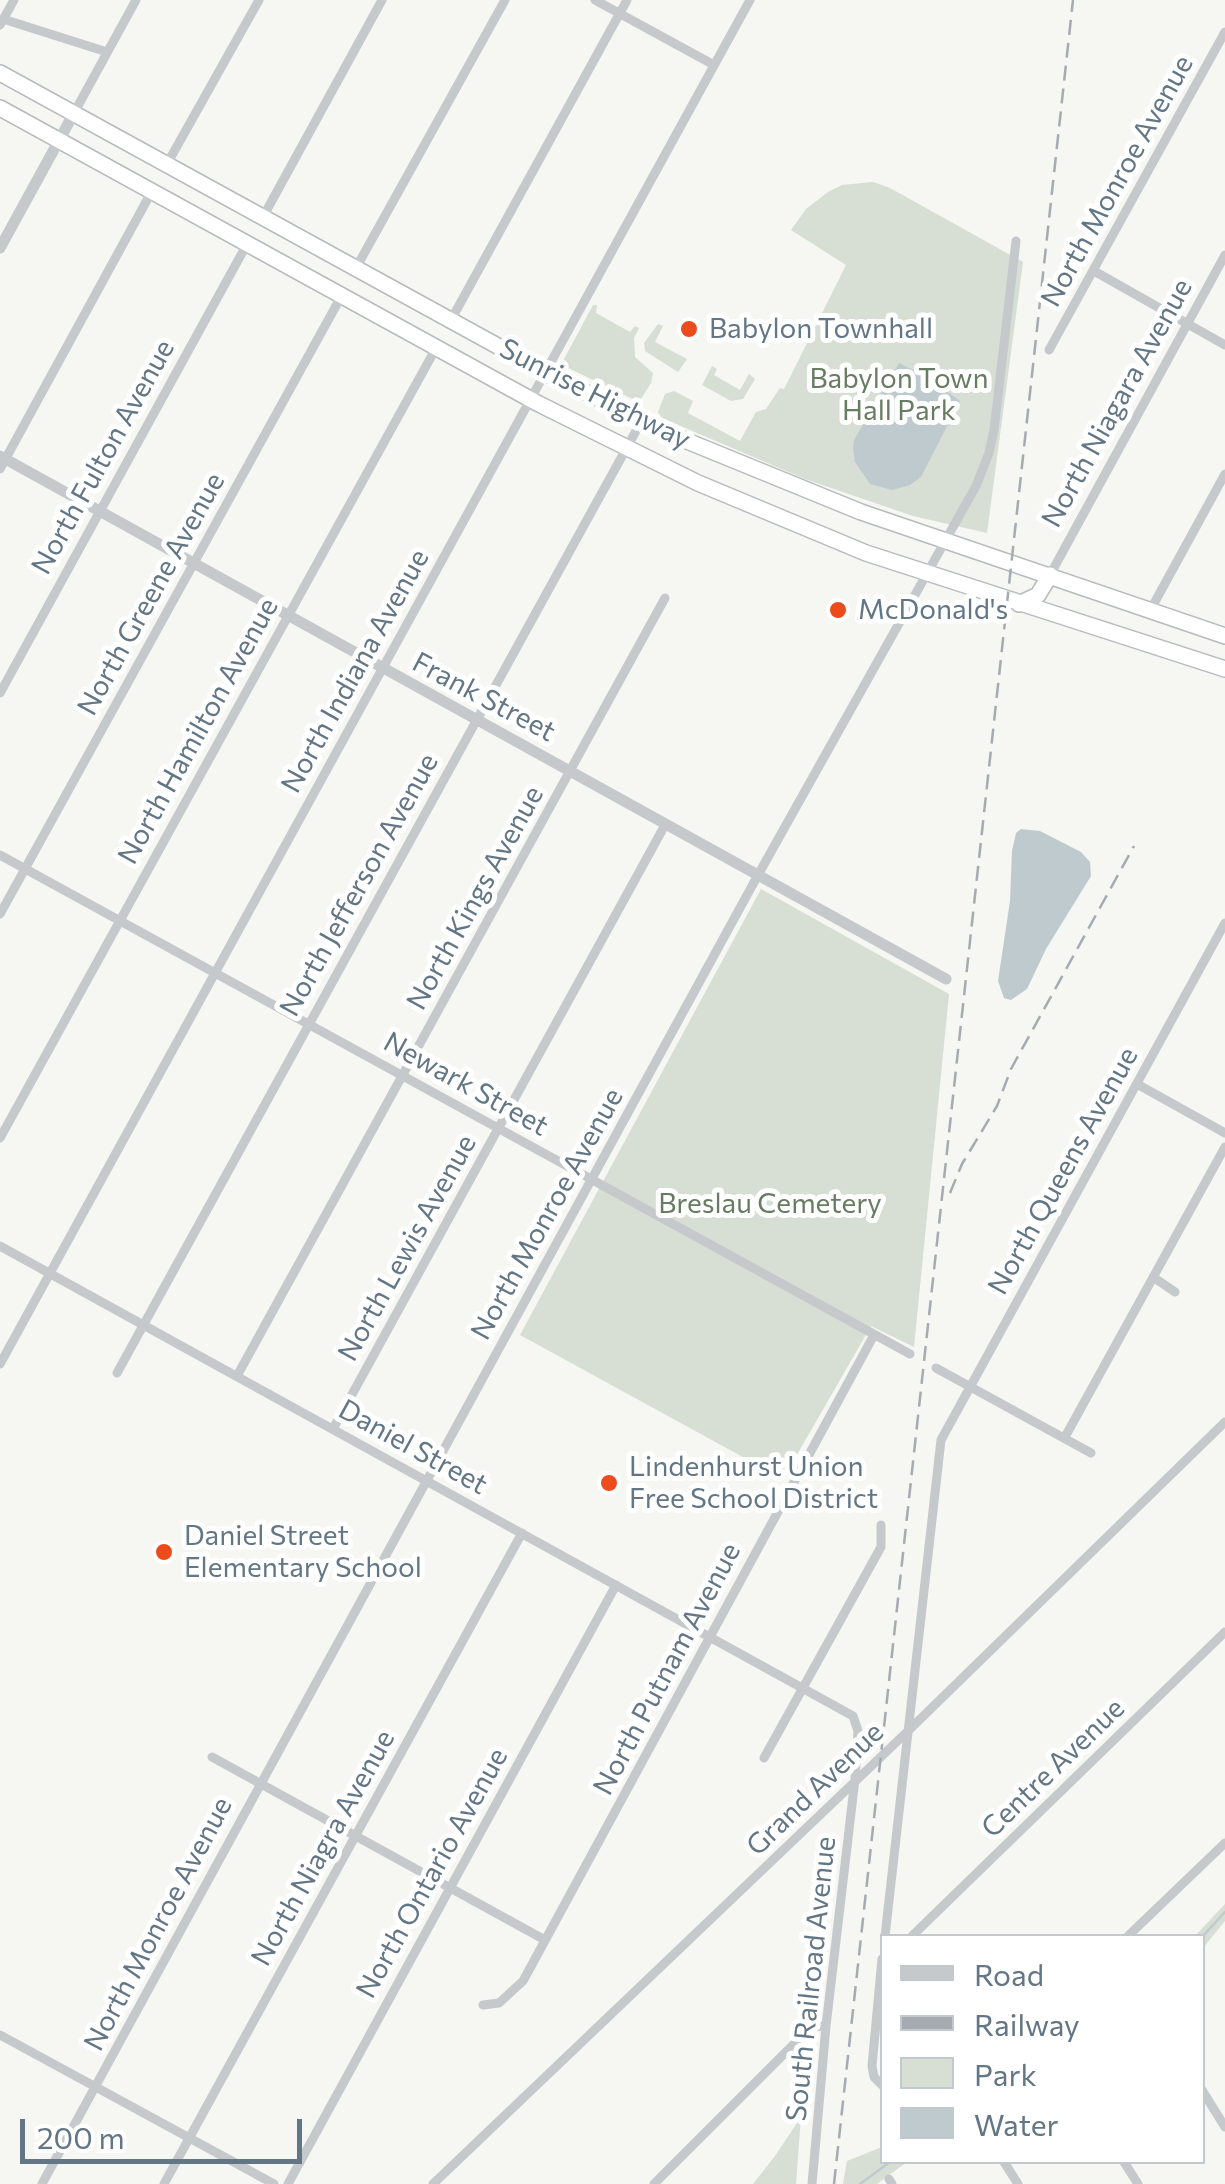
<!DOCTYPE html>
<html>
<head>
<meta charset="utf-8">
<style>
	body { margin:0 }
	#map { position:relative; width:1225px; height:2184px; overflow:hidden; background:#f6f6f2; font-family:Commissioner,sans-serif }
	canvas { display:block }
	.legend { position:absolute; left:880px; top:1934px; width:325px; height:230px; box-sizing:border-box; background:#fff; border:2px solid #c1c8ce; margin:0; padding:12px 18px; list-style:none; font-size:30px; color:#637685 }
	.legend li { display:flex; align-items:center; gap:20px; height:50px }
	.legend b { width:50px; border:2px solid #c1c8ce }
	.scale { position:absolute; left:20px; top:2119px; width:282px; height:45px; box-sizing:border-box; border:5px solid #637685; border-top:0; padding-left:12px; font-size:30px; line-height:35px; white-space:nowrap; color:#637685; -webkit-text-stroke:8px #fff; paint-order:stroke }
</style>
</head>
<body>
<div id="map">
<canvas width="1225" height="2184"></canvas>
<ul class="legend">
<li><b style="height:12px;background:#c5c9cc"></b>Road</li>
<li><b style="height:12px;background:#a5abb1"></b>Railway</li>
<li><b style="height:28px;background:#d7ded3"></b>Park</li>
<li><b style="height:28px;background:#bfcacf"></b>Water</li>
</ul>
<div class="scale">200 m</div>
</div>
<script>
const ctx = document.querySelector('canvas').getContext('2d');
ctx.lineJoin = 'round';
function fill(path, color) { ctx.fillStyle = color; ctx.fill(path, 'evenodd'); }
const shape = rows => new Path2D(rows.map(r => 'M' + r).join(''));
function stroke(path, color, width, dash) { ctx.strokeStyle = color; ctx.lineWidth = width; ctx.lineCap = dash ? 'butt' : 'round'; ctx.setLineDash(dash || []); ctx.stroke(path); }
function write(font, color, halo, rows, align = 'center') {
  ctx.font = font + ' Commissioner,sans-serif'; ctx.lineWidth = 10; ctx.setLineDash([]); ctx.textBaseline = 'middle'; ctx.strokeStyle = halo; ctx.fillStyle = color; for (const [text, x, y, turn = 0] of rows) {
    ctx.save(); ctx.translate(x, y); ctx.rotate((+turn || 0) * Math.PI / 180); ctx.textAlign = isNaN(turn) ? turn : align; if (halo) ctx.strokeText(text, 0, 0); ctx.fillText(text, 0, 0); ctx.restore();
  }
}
fill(shape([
	[873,182,890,188,1023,262,987,533,913,516,805,479,662,418,658,412,665,394,674,391,693,401,688,413,740,441,756,412,766,409,780,388,784,389,846,265,791,230,806,209,828,192,842,185],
	[593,305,597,305,596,313,630,332,635,326,639,328,634,338,635,357,653,373,651,383,639,402,564,366,563,361],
	[658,324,663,326,655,342,687,359,678,372,645,351,644,343],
	[712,366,717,369,714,375,740,390,749,374,755,379,743,399,731,401,702,385],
	[761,889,949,994,914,1347,871,1326,783,1479,520,1335],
	[1225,1904,1225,1921,1203,1948,1202,1936,1195,1936],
	[801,2117,796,2184,753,2184,775,2156],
	[882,2147,882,2162,907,2162,877,2184,843,2184,847,2161]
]), '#d7ded3');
fill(shape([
	[899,363,929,378,960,401,921,477,910,485,892,490,870,484,855,462,853,449,854,440],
	[1021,829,1040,831,1081,852,1090,862,1091,876,1046,949,1027,989,1011,1000,1004,998,998,981,1010,901,1012,851,1016,833]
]), '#bfcacf');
stroke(shape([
	[1202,1937,1225,1912],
	[860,2184,890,2162]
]), '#bfcacf', 2.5);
const trunk = shape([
	[0,73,554,377,687,441,861,512,1225,636],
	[0,108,539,404,698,483,866,553,1225,669],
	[1019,604,1038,595,1050,575]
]);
stroke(trunk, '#b7bbbe', 18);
stroke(shape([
	[595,0,714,65],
	[3,19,107,52],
	[0,25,14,0],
	[74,113,136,0],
	[167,164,259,0],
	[263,217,382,0],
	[356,268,505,0],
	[1094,271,1225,345],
	[451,320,627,0],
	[1049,350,1225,32],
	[0,469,152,191],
	[1050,575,1225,255],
	[1151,609,1225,474],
	[0,693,247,244],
	[0,855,910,1354],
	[0,914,342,295],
	[1137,1084,1225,1133],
	[0,1138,436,348],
	[0,1246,853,1716,858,1731,855,1779,826,2026,812,2184],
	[1153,1277,1175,1292],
	[0,1364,750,0],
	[936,1368,1091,1453],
	[117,1373,642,420],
	[237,1376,665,598],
	[333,1429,665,825],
	[1065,1437,1225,1147],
	[212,1757,545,1940],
	[764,1758,881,1547,881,1525],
	[885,1936,941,1440,1225,923],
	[912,1936,1225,1632],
	[1128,1936,1225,1843],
	[882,1959,872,2066,874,2077,882,2085],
	[483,2005,499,2003,523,1981,874,1335],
	[0,2035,274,2184],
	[1202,2090,1225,2127],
	[1004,2162,1018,2184],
	[1124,2162,1138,2184],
	[889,2179,892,2184],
	[42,2184,758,875,976,486,989,453,994,430,1016,241],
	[164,2184,522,1533],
	[288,2184,616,1585],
	[433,2184,908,1731,1225,1422],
	[654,2184,811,2027,826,2026]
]), '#c5c9cc', 9);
stroke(shape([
	[0,248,74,113],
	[0,456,946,979]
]), '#c5c9cc', 11);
stroke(trunk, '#fff', 15);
stroke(shape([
	[950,1193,962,1164,997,1106,1011,1069,1134,846],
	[834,2184,1073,0]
]), '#a5abb1', 2.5, [15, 8]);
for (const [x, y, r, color] of [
	[689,329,10,"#ec4b1c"],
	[838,610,10,"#ec4b1c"],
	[609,1483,10,"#ec4b1c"],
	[164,1552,10,"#ec4b1c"]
]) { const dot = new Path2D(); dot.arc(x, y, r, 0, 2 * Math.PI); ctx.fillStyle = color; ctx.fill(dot); stroke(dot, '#fff', 4); }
write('28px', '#637685', '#fff', [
	["North Monroe Avenue",1117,181,-61],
	["Sunrise Highway",595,394,27],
	["North Niagara Avenue",1117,403,-61],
	["North Fulton Avenue",103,457,-61],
	["North Greene Avenue",151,594,-61],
	["North Indiana Avenue",355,671,-61],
	["Frank Street",484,697,28],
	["North Hamilton Avenue",198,731,-61],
	["North Jefferson Avenue",359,885,-61],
	["North Kings Avenue",475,898,-61],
	["Newark Street",466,1084,29],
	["North Queens Avenue",1063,1171,-61],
	["North Monroe Avenue",547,1214,-61],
	["North Lewis Avenue",407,1248,-61],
	["Daniel Street",413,1447,29],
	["North Putnam Avenue",667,1669,-62],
	["Centre Avenue",1053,1768,-44],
	["Grand Avenue",815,1789,-44],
	["North Niagra Avenue",323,1848,-61],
	["North Ontario Avenue",432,1873,-61],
	["North Monroe Avenue",158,1924,-62],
	["South Railroad Avenue",811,1979,-84]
]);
write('28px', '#637685', '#fff', [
	["Babylon Townhall",709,329],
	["McDonald's",858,610],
	["Lindenhurst Union",629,1467],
	["Free School District",629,1499],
	["Daniel Street",184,1536],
	["Elementary School",184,1568]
], 'left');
write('28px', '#687c62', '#fff', [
	["Babylon Town",899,379],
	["Hall Park",899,411],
	["Breslau Cemetery",770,1204]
]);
</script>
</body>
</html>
